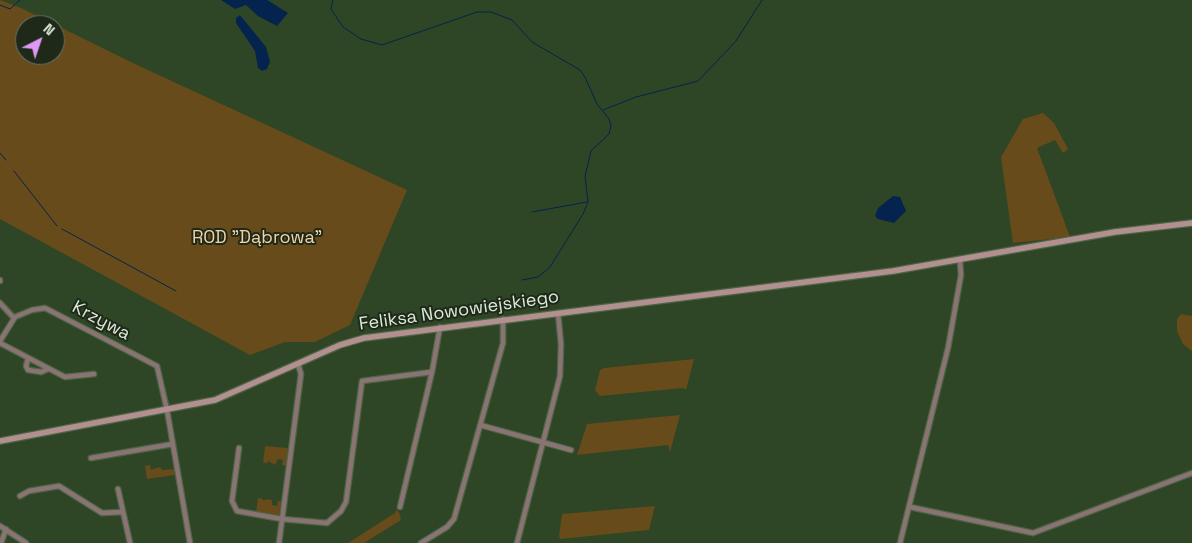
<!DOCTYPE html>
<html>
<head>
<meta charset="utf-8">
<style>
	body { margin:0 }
	#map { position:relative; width:1192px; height:543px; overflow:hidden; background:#2e4625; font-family:"Space Grotesk",sans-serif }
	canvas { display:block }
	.north { position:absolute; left:15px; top:15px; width:50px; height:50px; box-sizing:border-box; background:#1e291a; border:1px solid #6a7665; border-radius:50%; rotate:41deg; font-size:14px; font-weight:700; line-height:20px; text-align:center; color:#dbead6 }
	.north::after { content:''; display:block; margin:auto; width:18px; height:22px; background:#dd99f3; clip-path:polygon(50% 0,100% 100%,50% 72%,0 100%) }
</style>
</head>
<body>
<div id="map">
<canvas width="1192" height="543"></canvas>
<div class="north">N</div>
</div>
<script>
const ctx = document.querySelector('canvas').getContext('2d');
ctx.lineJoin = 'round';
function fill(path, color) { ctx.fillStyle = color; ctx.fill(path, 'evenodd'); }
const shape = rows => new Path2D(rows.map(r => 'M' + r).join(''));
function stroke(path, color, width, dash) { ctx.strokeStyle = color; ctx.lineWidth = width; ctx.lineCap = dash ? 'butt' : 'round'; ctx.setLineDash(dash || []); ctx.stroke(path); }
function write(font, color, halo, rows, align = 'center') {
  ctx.font = font + ' "Space Grotesk",sans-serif'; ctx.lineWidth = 4; ctx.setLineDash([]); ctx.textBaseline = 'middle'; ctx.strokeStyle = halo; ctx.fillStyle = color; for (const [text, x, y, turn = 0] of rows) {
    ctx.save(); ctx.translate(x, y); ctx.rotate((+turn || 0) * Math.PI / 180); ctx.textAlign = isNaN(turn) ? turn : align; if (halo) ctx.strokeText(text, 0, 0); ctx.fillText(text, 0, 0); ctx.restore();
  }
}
fill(shape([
	[0,0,21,8,135,64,407,190,350,325,315,342,285,342,250,355,0,219],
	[25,25,55,25,55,55,25,55],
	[1043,113,1054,123,1068,149,1063,153,1055,140,1037,148,1070,237,1013,243,1001,157,1023,119],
	[1181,314,1192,316,1192,351,1183,344,1177,331,1177,319],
	[694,359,686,390,683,388,600,396,595,390,600,370,604,368],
	[680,415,670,452,668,445,577,455,587,424],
	[265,446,288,448,286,466,282,465,283,460,278,459,275,465,268,461,267,463,263,463],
	[150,465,151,470,160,467,162,470,174,469,175,475,147,479,145,466],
	[258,498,263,499,263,501,266,499,272,500,272,505,277,506,278,501,281,501,279,515,256,512],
	[655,506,649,530,560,539,559,536,562,514],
	[396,510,399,512,401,520,364,543,348,543,395,513]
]), '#674b1a');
fill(shape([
	[221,0,267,0,288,13,277,26,258,16,246,5,235,9],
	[240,15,266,47,270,62,267,69,262,71,258,68,255,51,236,23,236,18],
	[893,196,900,197,906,211,894,223,878,219,875,216,878,208]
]), '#04234f');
stroke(shape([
	[333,0,331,9,343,27,361,39,382,45,477,12,491,12,512,20,532,42,580,70,585,77,597,104,609,119,611,126,609,134,591,151,585,176,588,202,583,214,550,267,538,277,522,280],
	[0,5,10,9,20,0],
	[603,110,636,97,698,81,736,41,762,0],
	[0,153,6,160],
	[14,171,57,226],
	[532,212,587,202],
	[62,229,176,291]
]), '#04234f', 1);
const street = shape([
	[0,280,0,281],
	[0,303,14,318],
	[0,341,15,317,32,310,45,308,157,366,167,410,190,543],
	[0,343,65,377,94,374],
	[28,359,26,366,28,370,41,372,48,369],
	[480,425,571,450],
	[239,448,232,501,237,511,282,519,327,523,341,511,346,502,362,381,432,372],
	[91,458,173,444],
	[118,489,130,543],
	[20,496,29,491,59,486,102,513,122,512],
	[400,507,432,372,440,327],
	[910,507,1033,533,1192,473],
	[0,526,26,543],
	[1,543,6,529],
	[279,543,301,374,298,364],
	[421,543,447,527,454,519,503,343,503,319],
	[517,543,560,376,561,344,558,313],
	[900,543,948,348,961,275,960,261]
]);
const secondary = shape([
	[0,441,215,400,340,345,364,338,893,271,1115,232,1192,223]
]);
stroke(street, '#4d6445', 7);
stroke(secondary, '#4d6445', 8);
stroke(street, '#897373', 4.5);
stroke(secondary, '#b29090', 5.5);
write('18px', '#f3d3a4', '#1e291a', [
	["ROD \"Dąbrowa\"",257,238]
]);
write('18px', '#dbead6', '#1e291a', [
	["Feliksa Nowowiejskiego",459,311,-8],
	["Krzywa",101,321,28]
]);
</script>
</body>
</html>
